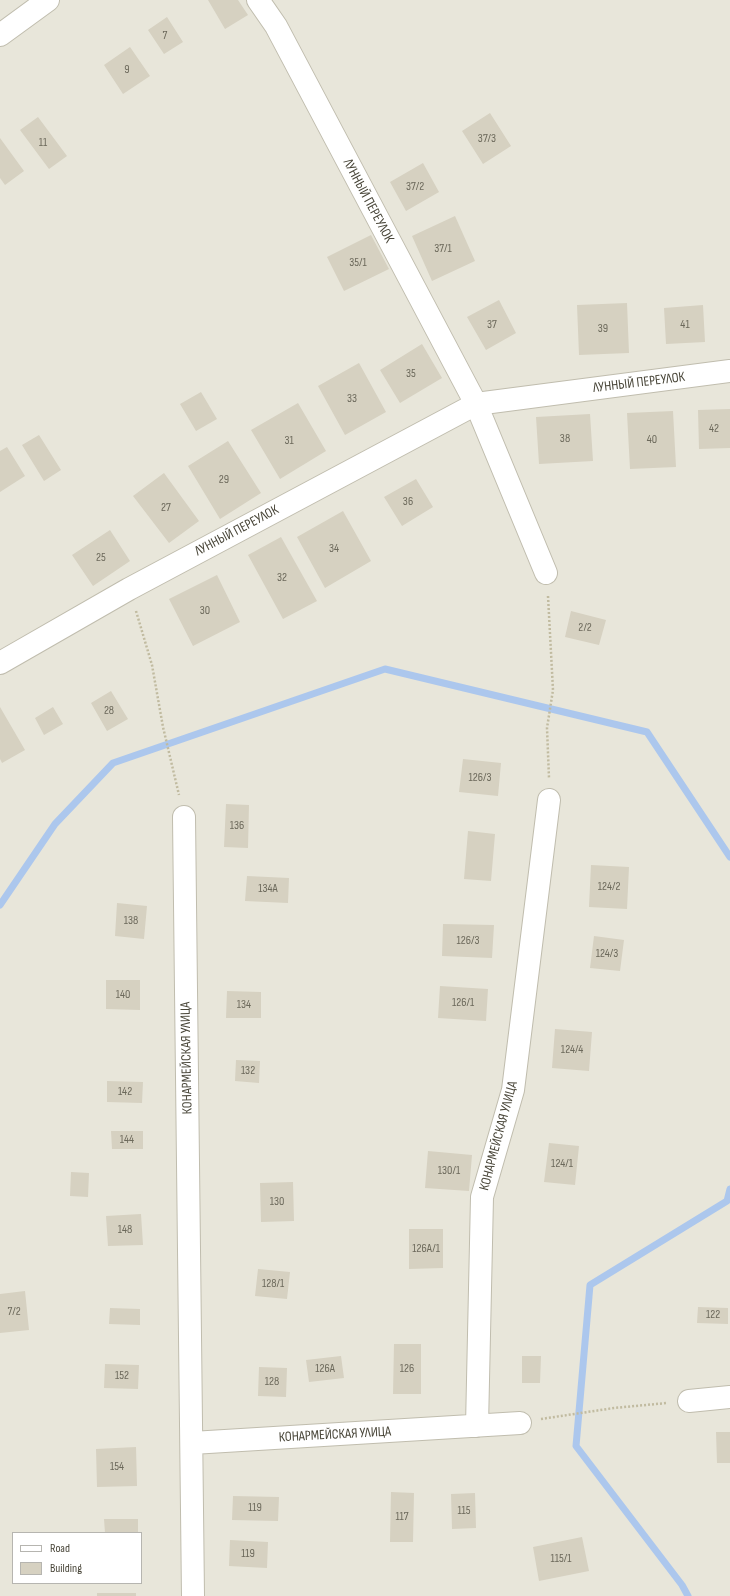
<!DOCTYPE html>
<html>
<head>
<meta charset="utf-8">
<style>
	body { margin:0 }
	#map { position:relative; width:730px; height:1596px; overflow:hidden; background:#f5f4ec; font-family:"Sofia Sans Condensed",sans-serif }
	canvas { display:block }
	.legend { position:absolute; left:12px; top:1532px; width:130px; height:52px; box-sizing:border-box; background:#fff; border:1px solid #b6b5b0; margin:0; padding:5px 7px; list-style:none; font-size:12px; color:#494639 }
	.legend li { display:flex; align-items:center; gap:8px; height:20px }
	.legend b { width:20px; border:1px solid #b6b5b0 }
</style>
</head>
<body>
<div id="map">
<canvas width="730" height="1596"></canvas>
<ul class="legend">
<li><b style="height:5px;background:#fff"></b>Road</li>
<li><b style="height:11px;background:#d6d1c1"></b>Building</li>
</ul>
</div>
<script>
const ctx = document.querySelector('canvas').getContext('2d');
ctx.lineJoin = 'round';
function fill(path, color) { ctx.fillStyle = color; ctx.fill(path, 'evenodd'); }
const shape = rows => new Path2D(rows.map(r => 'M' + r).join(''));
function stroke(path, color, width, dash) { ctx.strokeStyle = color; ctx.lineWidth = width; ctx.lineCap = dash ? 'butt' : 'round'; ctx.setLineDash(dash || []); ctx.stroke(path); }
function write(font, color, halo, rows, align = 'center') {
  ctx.font = font + ' "Sofia Sans Condensed",sans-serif'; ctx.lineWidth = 3; ctx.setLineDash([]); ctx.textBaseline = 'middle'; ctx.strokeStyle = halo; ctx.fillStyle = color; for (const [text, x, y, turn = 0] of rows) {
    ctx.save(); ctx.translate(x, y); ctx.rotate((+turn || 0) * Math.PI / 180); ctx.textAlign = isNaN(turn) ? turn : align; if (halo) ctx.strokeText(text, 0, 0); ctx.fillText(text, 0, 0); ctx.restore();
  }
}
fill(shape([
	[0,0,730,0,730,1596,0,1596],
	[13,1533,141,1533,141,1583,13,1583]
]), '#e8e6da');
stroke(shape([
	[0,905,55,824,113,763,385,669,647,732,730,857],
	[688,1596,682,1585,576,1446,590,1285,727,1201,730,1189]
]), '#acc7ed', 7);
fill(shape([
	[208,0,238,0,248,15,225,29],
	[167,17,183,42,164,54,148,30],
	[130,47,150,76,123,94,104,65],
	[490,113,511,146,483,164,462,131],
	[38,117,67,156,49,169,20,130],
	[0,138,24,171,5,185,0,178],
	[423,163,439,192,406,211,390,182],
	[455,216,475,261,432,281,412,236],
	[371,235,389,269,344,291,327,257],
	[499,300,516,333,486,350,467,317],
	[627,303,629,353,579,355,577,305],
	[703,305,705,342,666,344,664,308],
	[422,344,442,378,400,403,380,370],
	[359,363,386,412,345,435,318,386],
	[201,392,217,419,196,431,180,404],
	[298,403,326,451,280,479,251,430],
	[730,409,730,448,699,449,698,410],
	[673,411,676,467,630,469,627,413],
	[590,414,593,461,539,464,536,417],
	[39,435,61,470,44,481,22,445],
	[228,441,261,493,220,519,188,466],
	[7,447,25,476,0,492,0,451],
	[164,473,199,521,169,543,133,496],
	[416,479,433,507,402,526,384,497],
	[343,511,371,561,325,588,297,537],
	[110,530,130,561,93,586,72,555],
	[281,537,317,601,283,619,248,555],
	[217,575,240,622,193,646,169,599],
	[571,611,606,620,599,645,565,637],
	[111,691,128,719,107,731,91,703],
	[0,707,25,750,2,763,0,759],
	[53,707,63,724,44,735,35,718],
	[463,759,501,763,498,796,459,792],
	[226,804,249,805,248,848,224,847],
	[468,831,495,834,491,881,464,879],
	[591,865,629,867,627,909,589,907],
	[247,876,289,878,288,903,245,901],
	[117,903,147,906,144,939,115,936],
	[443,924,494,925,492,958,442,956],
	[594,936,624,940,620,971,590,968],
	[106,980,140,980,140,1010,106,1009],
	[440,986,488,989,486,1021,438,1018],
	[227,991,261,992,261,1018,226,1018],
	[555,1029,592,1032,589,1071,552,1068],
	[236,1060,260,1061,259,1083,235,1081],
	[107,1081,143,1082,142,1103,107,1102],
	[111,1131,143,1131,143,1149,112,1149],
	[549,1143,579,1146,575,1185,544,1182],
	[428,1151,472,1155,469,1191,425,1188],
	[71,1172,89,1173,88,1197,70,1196],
	[293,1182,294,1221,261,1222,260,1183],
	[141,1214,143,1245,108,1246,106,1216],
	[409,1229,443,1229,443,1268,409,1269],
	[258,1269,290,1272,287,1299,255,1296],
	[25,1291,29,1330,0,1333,0,1294],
	[698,1307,728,1308,728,1324,697,1323],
	[110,1308,140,1309,140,1325,109,1324],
	[394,1344,421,1344,421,1394,393,1394],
	[341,1356,344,1378,309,1382,306,1360],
	[522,1356,541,1356,540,1383,522,1383],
	[105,1364,139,1365,138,1389,104,1388],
	[259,1367,287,1368,286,1397,258,1396],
	[716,1432,730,1432,730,1463,717,1463],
	[136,1447,137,1486,97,1487,96,1449],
	[391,1492,414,1493,413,1542,390,1542],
	[475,1493,476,1528,452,1529,451,1494],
	[233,1496,279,1497,278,1521,232,1520],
	[104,1519,138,1519,138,1533,105,1533],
	[582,1537,589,1571,539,1581,533,1547],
	[230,1540,268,1542,267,1568,229,1566],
	[97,1593,136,1593,136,1596,97,1596]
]), '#d6d1c1');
const minor = shape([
	[258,0,276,26,476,404,546,573],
	[0,35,48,0],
	[0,663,129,589,476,404,730,371],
	[184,817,193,1596],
	[689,1401,730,1397],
	[477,1426,482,1197,513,1090,549,800],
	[192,1443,520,1423]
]);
stroke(minor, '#c0bdae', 24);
stroke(shape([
	[548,596,553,690,547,728,549,778],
	[136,611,152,665,163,727,179,795],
	[541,1419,614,1408,667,1403]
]), '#c1bba0', 2.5, [2, 2]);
stroke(minor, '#fff', 22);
write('12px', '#6c695b', null, [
	["7",165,36],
	["9",127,70],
	["37/3",487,139],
	["11",43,143],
	["37/2",415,187],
	["37/1",443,249],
	["35/1",358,263],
	["37",492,325],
	["41",685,325],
	["39",603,329],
	["35",411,374],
	["33",352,399],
	["42",714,429],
	["38",565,439],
	["40",652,440],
	["31",289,441],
	["29",224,480],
	["36",408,502],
	["27",166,508],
	["34",334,549],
	["25",101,558],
	["32",282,578],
	["30",205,611],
	["2/2",585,628],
	["28",109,711],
	["126/3",480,778],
	["136",237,826],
	["124/2",609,887],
	["134А",268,889],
	["138",131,921],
	["126/3",468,941],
	["124/3",607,954],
	["140",123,995],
	["126/1",463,1003],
	["134",244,1005],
	["124/4",572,1050],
	["132",248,1071],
	["142",125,1092],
	["144",127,1140],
	["124/1",562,1164],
	["130/1",449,1171],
	["130",277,1202],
	["148",125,1230],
	["126А/1",426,1249],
	["128/1",273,1284],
	["7/2",14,1312],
	["122",713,1315],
	["126А",325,1369],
	["126",407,1369],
	["152",122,1376],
	["128",272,1382],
	["154",117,1467],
	["119",255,1508],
	["115",464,1511],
	["117",402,1517],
	["119",248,1554],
	["115/1",561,1559]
]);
write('14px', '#494639', '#fff', [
	["ЛУННЫЙ ПЕРЕУЛОК",368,201,62],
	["ЛУННЫЙ ПЕРЕУЛОК",639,383,-7],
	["ЛУННЫЙ ПЕРЕУЛОК",237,531,-28],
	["КОНАРМЕЙСКАЯ УЛИЦА",187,1058,-91],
	["КОНАРМЕЙСКАЯ УЛИЦА",499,1136,-75],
	["КОНАРМЕЙСКАЯ УЛИЦА",335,1435,-3]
]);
</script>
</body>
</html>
